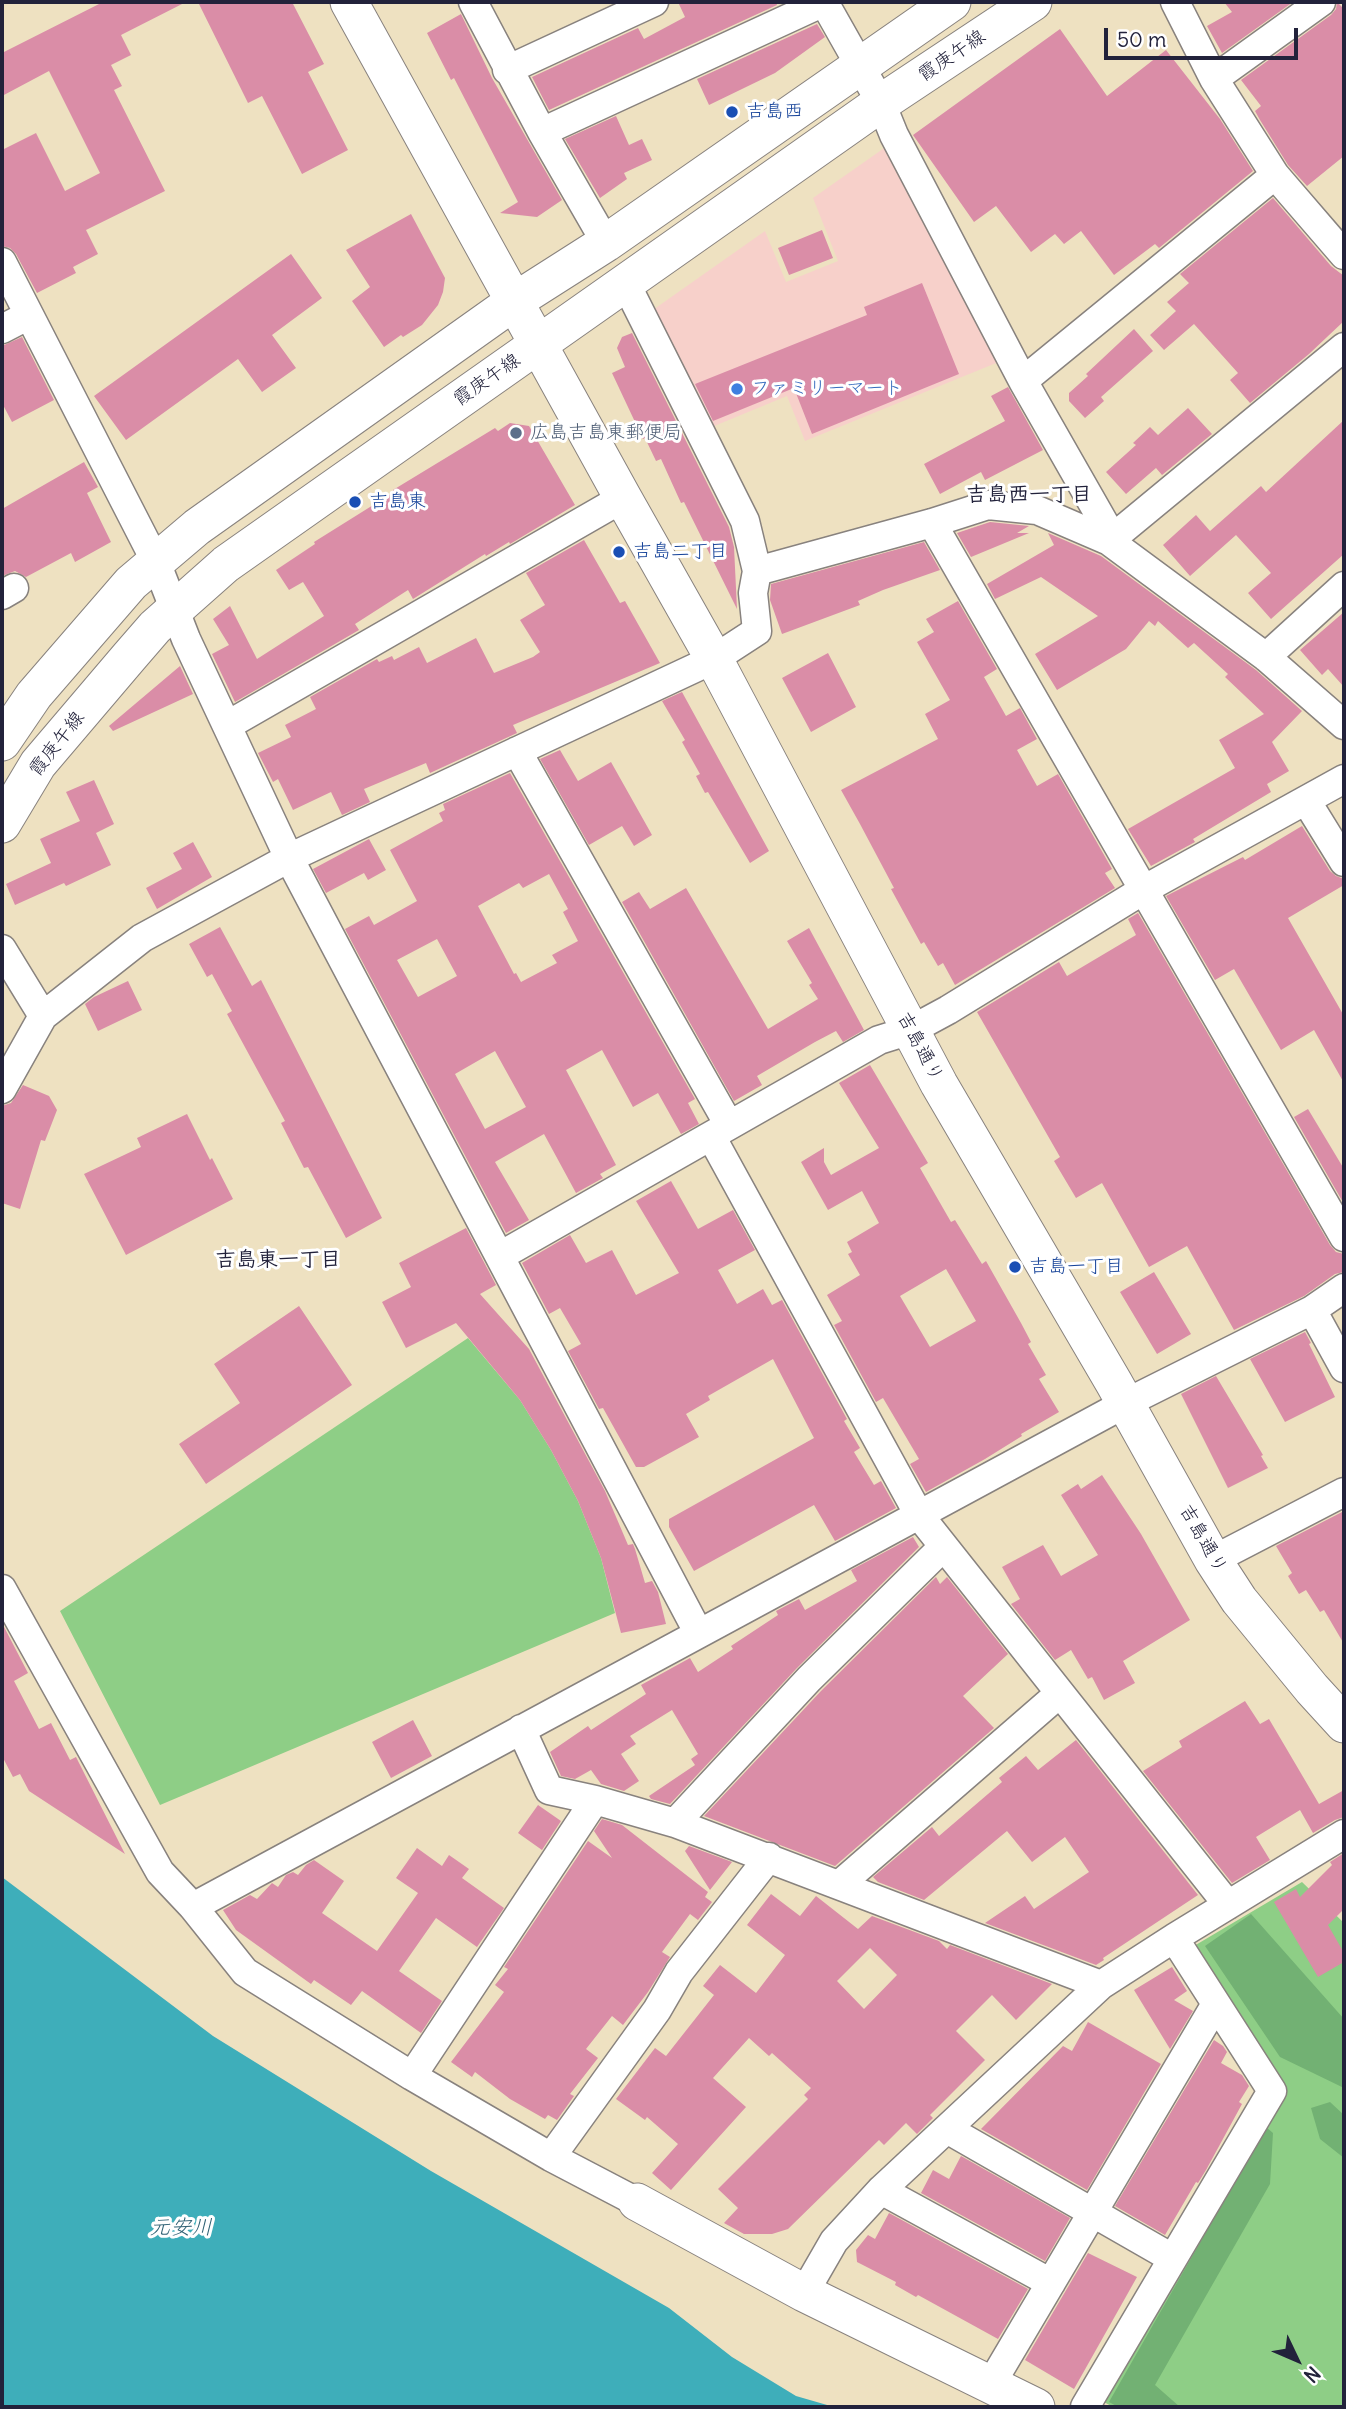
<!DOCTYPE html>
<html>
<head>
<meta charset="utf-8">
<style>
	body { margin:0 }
	#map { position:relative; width:1346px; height:2409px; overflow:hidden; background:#eee1c1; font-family:Delius,sans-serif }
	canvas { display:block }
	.frame { position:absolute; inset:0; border:4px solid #22223b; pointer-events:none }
	.north { position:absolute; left:1262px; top:2325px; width:70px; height:70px; -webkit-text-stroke:5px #fff; paint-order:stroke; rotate:134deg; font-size:19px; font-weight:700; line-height:28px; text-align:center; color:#22223b }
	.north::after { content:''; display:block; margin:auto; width:24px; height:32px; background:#22223b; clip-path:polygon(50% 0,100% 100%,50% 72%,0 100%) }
	.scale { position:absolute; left:1104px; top:28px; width:194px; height:32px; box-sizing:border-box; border:4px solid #22223b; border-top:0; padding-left:9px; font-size:21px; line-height:24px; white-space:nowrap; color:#22223b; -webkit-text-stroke:5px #fff; paint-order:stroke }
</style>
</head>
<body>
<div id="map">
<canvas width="1346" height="2409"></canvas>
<div class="frame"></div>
<div class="north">N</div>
<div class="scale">50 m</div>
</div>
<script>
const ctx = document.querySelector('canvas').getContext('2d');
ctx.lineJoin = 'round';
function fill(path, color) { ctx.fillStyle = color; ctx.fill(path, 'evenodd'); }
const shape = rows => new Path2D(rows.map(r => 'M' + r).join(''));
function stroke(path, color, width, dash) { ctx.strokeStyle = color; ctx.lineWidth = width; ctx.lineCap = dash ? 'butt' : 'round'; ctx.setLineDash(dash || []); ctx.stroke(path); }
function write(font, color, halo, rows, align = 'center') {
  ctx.font = font + ' Delius,"Klee One",sans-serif'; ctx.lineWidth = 6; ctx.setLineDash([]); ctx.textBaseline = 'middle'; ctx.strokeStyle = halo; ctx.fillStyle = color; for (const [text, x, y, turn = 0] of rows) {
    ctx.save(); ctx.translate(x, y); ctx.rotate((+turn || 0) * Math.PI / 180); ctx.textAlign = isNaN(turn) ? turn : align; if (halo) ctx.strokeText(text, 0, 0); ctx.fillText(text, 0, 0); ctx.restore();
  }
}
fill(shape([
	[890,144,1006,359,805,441,787,396,707,429,650,312,765,231,786,282,838,261,813,198]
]), '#f7d0ca');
fill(shape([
	[468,1338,520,1400,551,1450,578,1501,601,1558,615,1613,160,1805,60,1611],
	[1302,1882,1344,1923,1344,2407,1113,2407,1104,2402,1284,2094,1194,1946]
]), '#8ece86');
fill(shape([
	[1251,1914,1344,2019,1344,2088,1280,2057,1205,1946],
	[1330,2102,1344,2115,1344,2158,1320,2139,1311,2108],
	[1266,2127,1273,2133,1270,2184,1155,2385,1180,2407,1118,2407,1109,2402]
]), '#72b173');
fill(shape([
	[2,1877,213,2036,431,2171,669,2308,732,2357,796,2396,834,2407,2,2407]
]), '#3eaeba');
fill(shape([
	[103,2,186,2,121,35,131,55,111,65,122,86,114,90,165,191,86,230,98,254,73,267,76,273,37,293,16,254,10,248,2,246,2,150,36,133,65,191,100,173,49,71,2,96,2,53],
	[198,2,292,2,324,64,308,72,348,150,302,174,262,96,248,103],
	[678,2,776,2,777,5,549,110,532,77,638,28,644,39,685,17],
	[1224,2,1293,2,1222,53,1207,26,1232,12],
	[1337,2,1344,9,1344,156,1307,186,1288,165,1260,120,1255,111,1261,106,1241,80,1331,15,1336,9],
	[461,14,492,78,562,200,537,217,500,213,518,202,454,78,451,80,427,33],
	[817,24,825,37,775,73,709,105,697,79],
	[1060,29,1107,96,1166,50,1220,119,1253,171,1159,248,1155,244,1114,275,1081,231,1064,244,1055,234,1031,252,996,206,974,222,913,135],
	[616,116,629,145,642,139,652,160,624,173,627,179,600,198,565,139],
	[1273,198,1331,266,1344,276,1344,321,1309,354,1250,403,1230,380,1238,373,1194,324,1164,350,1150,335,1176,311,1167,302,1189,283,1180,274],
	[411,214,445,278,443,292,438,305,422,325,403,337,401,335,384,347,352,301,370,287,346,250],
	[822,230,833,258,789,275,778,248],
	[291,254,322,298,272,335,296,368,262,392,238,359,126,440,94,396],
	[922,283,959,374,812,434,794,388,713,421,695,384,867,315,864,307],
	[1134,329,1153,351,1101,397,1104,401,1085,418,1069,401,1069,393,1088,376,1086,374],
	[632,333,729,527,734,547,737,609,684,502,681,503,661,459,656,461,645,438,643,439,612,373,625,367,617,348,622,337],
	[22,337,54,400,12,422,2,403,2,346],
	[1008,387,1043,450,985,480,981,472,940,494,924,464,1005,421,991,396],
	[1188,408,1212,434,1162,475,1156,468,1126,494,1106,472,1136,445,1133,443,1150,427,1158,435],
	[1344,420,1344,554,1271,619,1248,593,1271,573,1236,535,1190,576,1163,545,1196,515,1210,531,1261,486,1266,492],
	[510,423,529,426,575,505,510,544,509,542,486,556,485,554,413,599,408,590,355,624,359,630,235,702,212,654,229,645,213,619,230,606,257,659,324,616,303,582,289,590,276,570,315,544,314,542,394,492,393,490,495,428,498,431],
	[84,462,98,487,87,493,111,542,75,562,71,553,26,577,15,571,2,576,2,509],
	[990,522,1029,526,1017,533,1029,533,971,557,957,533],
	[1048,533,1101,556,1256,670,1302,711,1272,742,1289,771,1267,784,1271,792,1193,839,1195,842,1151,866,1128,829,1235,768,1219,740,1264,714,1225,677,1228,674,1194,643,1188,648,1158,621,1155,626,1149,621,1126,649,1057,690,1035,654,1098,616,1041,577,995,599,987,584,1054,545],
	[584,540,620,603,625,601,660,663,513,725,517,733,430,773,426,763,364,789,370,802,342,815,331,792,293,810,278,779,273,782,258,753,291,737,285,725,316,709,310,697,377,659,379,662,392,656,394,660,419,647,427,663,476,638,494,673,533,657,540,652,520,620,545,605,526,573],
	[924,542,940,570,883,590,858,601,860,605,782,634,770,600,771,584],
	[958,601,997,669,984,677,1006,716,1020,708,1037,739,1017,750,1037,786,1058,774,1112,869,1105,873,1115,888,955,985,943,963,938,966,924,942,921,944,891,889,894,888,860,824,841,790,938,739,925,714,950,700,917,642,934,632,926,619],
	[1344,612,1344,687,1328,669,1322,675,1300,650],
	[828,653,856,707,811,732,782,678],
	[180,666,193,694,113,731,109,726],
	[682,692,769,851,750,863,708,792,705,793,696,776,700,774,682,742,685,740,662,701],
	[560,750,578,781,611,762,652,835,634,846,622,826,589,845,540,759],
	[510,773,695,1099,688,1103,699,1124,681,1134,658,1093,633,1107,602,1050,566,1070,616,1165,600,1174,603,1178,576,1193,544,1134,495,1162,529,1220,506,1233,345,929,369,916,374,925,417,901,390,850,443,821,439,813,445,810,443,804],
	[549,874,568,909,563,912,578,941,552,955,557,963,521,982,516,973,514,974,478,906,519,883,523,888],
	[437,939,457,976,418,997,397,960],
	[495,1051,526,1107,485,1129,455,1074],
	[94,780,114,824,96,833,111,865,66,886,64,883,15,905,6,884,51,863,40,839,80,821,66,792],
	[1302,826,1330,871,1336,876,1344,879,1344,885,1288,918,1344,1016,1344,1083,1314,1030,1281,1050,1234,969,1215,980,1166,896,1243,857,1245,860],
	[369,839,386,870,368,880,364,873,326,893,313,869],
	[193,842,212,877,157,909,146,888,182,869,173,853],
	[686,888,768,1029,818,999,809,985,812,983,787,941,809,928,864,1030,843,1042,836,1031,815,1042,757,1076,762,1085,734,1101,622,902,639,892,650,909],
	[1138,913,1330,1245,1336,1252,1344,1254,1344,1272,1335,1274,1304,1296,1234,1330,1187,1246,1149,1267,1102,1183,1076,1198,1054,1161,1060,1157,977,1012,1059,962,1067,976,1136,935,1128,919],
	[220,927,252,986,261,980,382,1218,346,1238,308,1167,304,1168,281,1123,285,1121,227,1014,232,1011,212,974,207,977,189,944],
	[128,981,142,1010,98,1031,85,1004,94,997],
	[870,1065,928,1163,920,1168,951,1222,955,1220,982,1264,986,1261,1021,1323,1031,1342,1028,1344,1046,1375,1039,1379,1059,1412,1021,1434,1022,1436,985,1459,926,1492,910,1464,919,1459,883,1398,876,1402,834,1325,842,1321,827,1295,860,1275,848,1254,852,1252,847,1242,879,1223,862,1191,828,1210,801,1162,824,1148,824,1162,831,1175,879,1148,839,1083],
	[946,1269,976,1321,930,1347,900,1296],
	[23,1085,49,1096,57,1110,45,1141,41,1140,20,1209,2,1203,2,1106,11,1103],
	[1308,1109,1344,1169,1344,1204,1294,1117],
	[187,1114,210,1160,212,1158,233,1199,126,1255,84,1174,141,1147,137,1138],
	[671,1181,698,1229,733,1210,755,1250,718,1270,737,1304,763,1289,772,1305,782,1300,847,1419,844,1421,860,1448,854,1452,874,1485,881,1481,896,1508,835,1541,814,1505,694,1571,669,1527,669,1519,814,1438,773,1359,708,1396,710,1400,686,1414,699,1437,644,1467,636,1467,603,1408,599,1409,568,1351,581,1344,560,1308,549,1314,522,1263,570,1235,586,1263,612,1250,636,1295,679,1273,636,1201],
	[466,1228,496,1285,480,1294,529,1349,605,1491,628,1545,633,1544,635,1549,645,1583,652,1581,658,1592,666,1624,621,1633,601,1558,578,1501,551,1450,520,1400,456,1323,406,1348,382,1302,411,1287,399,1263],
	[1154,1272,1191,1334,1157,1354,1120,1292],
	[299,1306,352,1385,206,1484,179,1444,240,1403,214,1364],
	[1305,1332,1311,1343,1309,1344,1335,1397,1285,1422,1250,1359],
	[1216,1376,1263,1455,1261,1456,1268,1468,1228,1488,1181,1394],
	[1102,1475,1141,1534,1190,1620,1123,1661,1135,1683,1104,1700,1092,1677,1088,1679,1071,1650,1055,1660,1011,1604,1020,1599,1002,1567,1043,1545,1061,1576,1098,1555,1061,1495,1078,1484,1081,1489],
	[1344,1511,1344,1644,1324,1610,1320,1612,1306,1590,1299,1594,1288,1576,1292,1573,1276,1546],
	[913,1537,919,1547,797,1668,670,1804,651,1799,649,1796,695,1765,691,1759,698,1754,672,1710,630,1736,636,1744,621,1754,639,1781,624,1791,601,1784,591,1770,575,1779,561,1776,550,1752,588,1726,591,1730,646,1694,641,1685,690,1658,698,1672,733,1649,731,1646,778,1615,776,1611,799,1599,805,1610,857,1581,851,1570],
	[936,1577,940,1584,947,1577,1008,1654,963,1696,994,1728,835,1866,704,1816,821,1691],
	[2,1623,28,1673,14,1681,39,1729,51,1723,70,1760,76,1757,125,1854,29,1791,20,1774,13,1777,2,1756],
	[1245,1701,1260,1724,1269,1719,1319,1804,1344,1790,1344,1817,1335,1820,1313,1833,1300,1810,1256,1837,1270,1860,1232,1883,1143,1771,1182,1747,1179,1741],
	[413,1720,432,1756,391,1778,372,1742],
	[1076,1740,1198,1895,1103,1958,1104,1960,1096,1965,985,1923,1025,1896,1034,1909,1089,1872,1065,1837,1032,1862,1007,1831,924,1900,878,1882,873,1877,932,1827,939,1836,1002,1782,999,1778,1026,1756,1038,1770],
	[538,1805,561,1821,542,1850,518,1833],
	[602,1819,622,1825,708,1892,705,1897,712,1902,698,1920,690,1914,662,1952,670,1957,648,1992,623,2025,612,2016,586,2049,598,2058,570,2094,574,2096,557,2120,548,2115,545,2119,510,2099,475,2072,472,2077,451,2062,504,1992,495,1985,508,1969,504,1967,588,1841,612,1858,594,1831],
	[689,1846,732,1862,710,1890,685,1851],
	[417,1848,442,1866,449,1855,469,1869,462,1878,504,1908,477,1947,436,1918,399,1971,442,2001,421,2033,362,1991,351,2005,314,1980,311,1984,236,1930,223,1910,250,1895,257,1899,272,1883,278,1887,286,1875,293,1872,298,1875,306,1865,314,1860,344,1881,322,1913,377,1951,418,1893,396,1878],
	[1344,1853,1344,1909,1328,1925,1344,1953,1344,1962,1318,1977,1274,1902,1296,1889,1300,1897,1332,1865,1330,1862],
	[771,1894,800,1916,816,1896,858,1929,872,1916,939,1941,947,1949,950,1945,1052,1984,1016,2020,992,1995,956,2031,985,2060,930,2115,933,2118,917,2134,906,2123,884,2145,879,2140,788,2229,772,2234,744,2234,724,2223,738,2208,718,2189,808,2099,804,2095,811,2088,772,2053,769,2056,749,2038,713,2078,746,2107,671,2190,652,2173,678,2144,647,2117,645,2120,616,2099,655,2048,666,2056,714,1995,703,1986,720,1965,756,1993,785,1955,747,1925],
	[870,1948,897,1975,864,2009,837,1981],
	[1172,1967,1187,1991,1174,2000,1193,2011,1170,2049,1134,1990],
	[1088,2022,1161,2064,1087,2190,981,2129,1063,2046,1072,2051],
	[1214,2040,1223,2046,1227,2052,1221,2063,1242,2075,1249,2086,1239,2102,1242,2104,1206,2170,1198,2183,1196,2182,1165,2235,1115,2206],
	[961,2156,1070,2218,1045,2261,921,2193,933,2170,949,2179],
	[889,2213,1028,2289,998,2339,918,2295,916,2297,895,2285,896,2282,857,2262,856,2250,868,2235,875,2239],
	[1088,2253,1137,2277,1074,2389,1025,2360]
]), '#da8da7');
const minor = shape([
	[473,2,542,132,606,243],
	[824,2,881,103,894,135,1023,381,1104,523,1109,541,1344,347],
	[1175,2,1214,79,1275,175,1344,255],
	[507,70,654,2],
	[1214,79,1321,2],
	[542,132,824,2],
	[2,262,156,562,186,639,289,858,698,1632],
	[2,329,29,315],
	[1023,381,1275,175],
	[932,523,1344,1237],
	[757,571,932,523,988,505,1037,510,1109,541,1266,657,1344,725],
	[2,595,14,588],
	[1266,657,1344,586],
	[228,725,623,498],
	[517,751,729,1125],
	[1307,802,1344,862],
	[2,949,43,1016],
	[2,1089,43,1016,142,938,289,858,714,659,757,631,753,593,757,571,745,521,626,284],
	[711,1136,919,1515,1228,1905],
	[500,1256,879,1040,911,1030,948,1010,1145,889,1344,779],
	[1312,1310,1344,1368],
	[1213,1560,1344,1492],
	[2,1589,160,1872,193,1907,245,1972,412,2076,551,2157,637,2202],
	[521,1729,549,1790,595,1800,675,1823,1101,1985],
	[675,1823,809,1679,943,1547],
	[839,1885,1060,1693],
	[193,1907,1126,1403,1312,1310,1344,1288],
	[412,2076,595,1800],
	[947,2129,1172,2258],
	[551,2157,657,2010,679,1972,769,1857],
	[881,2190,1051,2283],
	[804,2293,834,2241,881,2190,1101,1985,1174,1938,1344,1834],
	[991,2384,1216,2004],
	[1085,2407,1272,2091,1174,1938]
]);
const tertiary = shape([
	[349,2,623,498,714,659,939,1084,1114,1383,1213,1560,1239,1600,1312,1689,1344,1724],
	[2,742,34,695,131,583,197,527,515,301,606,243,952,2],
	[2,824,38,764,129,657,155,627,226,564,881,103,1033,2],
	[637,2202,804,2293,1036,2407]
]);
stroke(minor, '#88827e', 31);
stroke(tertiary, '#88827e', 39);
stroke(minor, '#fff', 28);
stroke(tertiary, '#fff', 37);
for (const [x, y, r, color] of [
	[732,112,7,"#1a4fb4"],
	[737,389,7,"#3f7fe0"],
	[516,433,7,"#5c6f8a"],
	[355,502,7,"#1a4fb4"],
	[619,552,7,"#1a4fb4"],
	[1015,1267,7,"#1a4fb4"]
]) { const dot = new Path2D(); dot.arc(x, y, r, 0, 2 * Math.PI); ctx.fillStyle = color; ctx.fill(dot); stroke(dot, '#fff', 2.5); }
write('19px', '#22223b', '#fff', [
	["霞庚午線",952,56,-34],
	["霞庚午線",487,380,-35],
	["霞庚午線",57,744,-52],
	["吉島通り",920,1047,62],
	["吉島通り",1203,1539,60]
]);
write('19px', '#164399', '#fff', [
	["吉島西",746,112],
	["吉島東",369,502],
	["吉島二丁目",633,552],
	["吉島一丁目",1029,1267]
], 'left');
write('19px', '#366cbe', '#fff', [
	["ファミリーマート",751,389]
], 'left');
write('19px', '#4e5e75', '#fff', [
	["広島吉島東郵便局",530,433]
], 'left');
write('bold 21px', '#22223b', '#fff', [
	["吉島西一丁目",1029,495],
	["吉島東一丁目",278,1260]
]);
write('italic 21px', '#2f6174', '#fff', [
	["元安川",181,2228]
]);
</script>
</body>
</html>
